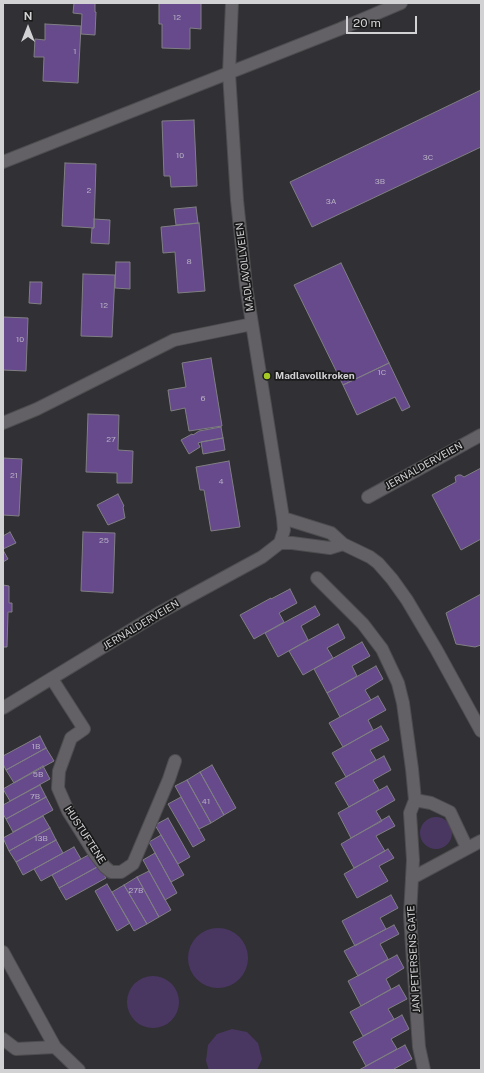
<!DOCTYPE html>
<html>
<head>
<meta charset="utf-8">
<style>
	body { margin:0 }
	#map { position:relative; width:484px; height:1073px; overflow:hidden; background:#313034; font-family:"Public Sans",sans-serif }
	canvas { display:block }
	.frame { position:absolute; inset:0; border:4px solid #d2d1d4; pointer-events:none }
	.north { position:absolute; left:8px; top:8px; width:40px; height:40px; -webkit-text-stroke:3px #19191a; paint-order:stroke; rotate:0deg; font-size:11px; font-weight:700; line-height:16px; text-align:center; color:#d2d1d4 }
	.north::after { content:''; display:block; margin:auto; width:14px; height:18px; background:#d2d1d4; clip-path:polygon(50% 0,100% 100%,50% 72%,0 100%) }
	.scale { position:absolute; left:346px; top:16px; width:71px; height:18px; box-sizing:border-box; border:2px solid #d2d1d4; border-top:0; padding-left:5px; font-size:12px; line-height:14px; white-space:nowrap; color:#d2d1d4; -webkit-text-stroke:3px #19191a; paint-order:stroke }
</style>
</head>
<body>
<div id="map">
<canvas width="484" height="1073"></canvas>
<div class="frame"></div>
<div class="north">N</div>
<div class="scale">20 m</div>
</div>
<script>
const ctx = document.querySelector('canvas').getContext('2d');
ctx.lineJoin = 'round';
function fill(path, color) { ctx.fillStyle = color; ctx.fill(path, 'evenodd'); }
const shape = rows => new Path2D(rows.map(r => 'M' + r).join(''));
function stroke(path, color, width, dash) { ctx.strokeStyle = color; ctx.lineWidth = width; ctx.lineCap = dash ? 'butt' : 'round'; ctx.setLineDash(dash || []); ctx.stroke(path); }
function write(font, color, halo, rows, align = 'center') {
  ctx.font = font + ' "Public Sans",sans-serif'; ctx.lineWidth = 3.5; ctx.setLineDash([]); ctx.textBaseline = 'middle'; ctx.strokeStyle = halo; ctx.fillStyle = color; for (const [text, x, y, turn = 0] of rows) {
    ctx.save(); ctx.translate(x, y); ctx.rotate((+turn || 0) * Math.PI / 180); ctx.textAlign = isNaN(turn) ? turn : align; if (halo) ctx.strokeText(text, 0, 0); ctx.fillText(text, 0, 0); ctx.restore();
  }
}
fill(shape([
	'420 833a16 16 0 1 1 32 0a16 16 0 1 1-32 0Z',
	'188 958a30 30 0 1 1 60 0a30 30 0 1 1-60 0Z',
	'127 1002a26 26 0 1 1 52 0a26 26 0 1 1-52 0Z',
	[232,1029,247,1032,258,1043,262,1059,257,1070,209,1070,206,1061,208,1045,217,1034]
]), '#493762');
const building = shape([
	[74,3,95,3,95,12,96,12,95,35,81,34,82,14,73,13,74,3],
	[159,3,201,3,201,29,190,28,190,49,162,48,162,24,159,24,159,3],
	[45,24,81,26,78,83,43,81,44,57,34,57,35,39,45,40,45,24],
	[481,90,481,147,312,227,290,182,481,90],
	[194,120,197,186,171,187,170,176,164,176,162,121,194,120],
	[65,163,96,164,94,228,62,226,65,163],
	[196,207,198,223,176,225,174,209,196,207],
	[94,219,110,220,109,244,91,243,92,228,94,228,94,219],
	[199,223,205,291,178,293,175,252,163,253,161,227,199,223],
	[116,262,130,262,130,289,115,288,116,262],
	[341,263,389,363,343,385,294,285,341,263],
	[83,274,115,275,112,337,81,336,83,274],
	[30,282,42,282,41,304,29,303,30,282],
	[3,317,28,318,26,371,3,370,3,317],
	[211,358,222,426,189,431,185,408,171,411,168,390,186,387,182,363,211,358],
	[389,363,410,407,402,411,395,397,357,415,343,385,389,363],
	[88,414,119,415,118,450,133,451,132,483,117,483,117,473,86,472,88,414],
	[221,427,223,438,201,442,198,443,200,447,189,454,181,440,192,434,193,435,199,431,221,427],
	[223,438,225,450,203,454,201,442,223,438],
	[3,458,22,459,19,516,3,515,3,458],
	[229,461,240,527,211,531,204,490,200,490,196,467,229,461],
	[481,468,481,539,461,550,432,495,456,482,455,477,458,475,461,475,464,477,481,468],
	[118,494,124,506,123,507,125,518,108,525,97,505,118,494],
	[10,532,16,543,3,549,3,536,10,532],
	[83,532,115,533,113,593,81,591,83,532],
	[3,550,8,559,3,562,3,550],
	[3,585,9,586,9,603,12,603,12,612,8,612,7,647,3,647,3,585],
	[290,589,297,603,279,613,284,622,254,639,240,615,271,598,271,599,290,589],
	[481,594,481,645,475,647,456,644,446,613,481,594],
	[315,606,320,615,301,626,308,640,278,657,265,633,315,606],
	[338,624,345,638,327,648,333,658,303,675,289,651,338,624],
	[362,642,370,656,352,666,357,676,327,693,314,669,362,642],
	[376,666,383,679,365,690,371,700,340,717,327,693,376,666],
	[378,696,386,710,368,720,373,730,343,747,329,723,378,696],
	[381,726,389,740,370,750,376,760,346,777,332,753,381,726],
	[40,736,46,748,6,770,3,764,3,756,40,736],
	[46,748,54,761,14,783,6,770,46,748],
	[384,756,391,770,373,780,379,790,349,807,335,783,384,756],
	[212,765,236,808,224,815,200,772,212,765],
	[43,766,50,779,10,801,3,789,43,766],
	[200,772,224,815,211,823,187,780,200,772],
	[187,780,211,823,199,829,175,786,187,780],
	[40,785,46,797,6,819,3,814,3,805,40,785],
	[387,786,395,800,376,811,382,821,351,838,338,813,387,786],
	[46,797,53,810,13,832,6,819,46,797],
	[181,797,205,840,193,847,168,804,181,797],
	[43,816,50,828,9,851,3,838,43,816],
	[389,816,395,826,376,836,385,851,354,868,341,844,389,816],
	[168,818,190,857,178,864,155,825,168,818],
	[50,828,56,840,16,862,9,851,50,828],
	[161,835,184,875,171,882,149,842,161,835],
	[56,840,63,853,23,875,16,862,56,840],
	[74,847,81,859,41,881,34,869,74,847],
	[388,849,394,858,379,866,388,881,357,898,344,874,388,849],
	[92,853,99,866,59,888,52,875,92,853],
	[155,853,177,893,165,900,143,860,155,853],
	[99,866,106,878,66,900,59,888,99,866],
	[149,871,171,910,159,917,137,877,149,871],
	[137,877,159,917,147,924,124,885,137,877],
	[107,884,130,923,117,931,95,891,107,884],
	[124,885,147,924,134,931,112,892,124,885],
	[391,895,398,908,380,918,386,929,355,946,342,921,391,895],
	[394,925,399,934,380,944,388,959,358,976,344,951,394,925],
	[397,955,404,968,386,979,391,989,361,1006,348,981,397,955],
	[399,985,407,999,388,1009,394,1019,363,1036,350,1012,399,985],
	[402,1015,409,1029,391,1039,397,1049,366,1066,353,1042,402,1015],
	[405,1045,412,1059,394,1069,394,1070,359,1070,405,1045]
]);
fill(building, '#664a8c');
stroke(building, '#807f83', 1);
const minor = shape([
	[3,162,340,29,401,3],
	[3,423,37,409,174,340,252,324],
	[368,497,481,435],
	[283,518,331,533,343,544,370,557,378,563,392,579,407,600,436,649,481,731],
	[280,543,292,543,330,548,343,544],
	[317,578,363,624,382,649,398,683,403,703,412,769,415,800,410,813,413,860,410,915,412,947,419,1047,424,1070],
	[52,679,84,729,71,738,59,771,58,788,68,811,95,854,105,867,111,872,121,872,133,864,169,779,175,761],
	[3,708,159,613,262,557,280,543,284,530,283,518,246,286,237,200,229,73,232,3],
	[415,800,431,803,450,812,467,848],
	[412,878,481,841],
	[3,952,55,1047,79,1070],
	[3,1039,16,1049,55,1047]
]);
stroke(minor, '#4d4c4f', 14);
stroke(minor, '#636165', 12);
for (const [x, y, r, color] of [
	[267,376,4,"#a4c824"]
]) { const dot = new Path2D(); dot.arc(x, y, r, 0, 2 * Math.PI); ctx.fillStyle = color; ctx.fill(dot); stroke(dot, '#19191a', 1.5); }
write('8px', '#b7afc2', null, [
	["12",177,18],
	["1",75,52],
	["10",180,156],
	["3C",428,158],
	["3B",380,182],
	["2",89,191],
	["3A",331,202],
	["8",189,262],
	["12",104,306],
	["10",20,340],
	["1C",382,373],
	["6",203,399],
	["27",111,440],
	["21",14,476],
	["4",221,482],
	["25",104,541],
	["1B",36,747],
	["5B",38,775],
	["7B",35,797],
	["41",206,802],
	["13B",41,839],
	["27B",136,891]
]);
write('10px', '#d2d1d4', '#19191a', [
	["MADLAVOLLVEIEN",245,267,-97],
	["JERNALDERVEIEN",424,466,-29],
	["JERNALDERVEIEN",141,625,-31],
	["HUSTUFTENE",85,835,57],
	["JAN PETERSENS GATE",414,959,-93]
]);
write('bold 10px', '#d2d1d4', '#19191a', [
	["Madlavollkroken",275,376]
], 'left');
</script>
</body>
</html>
